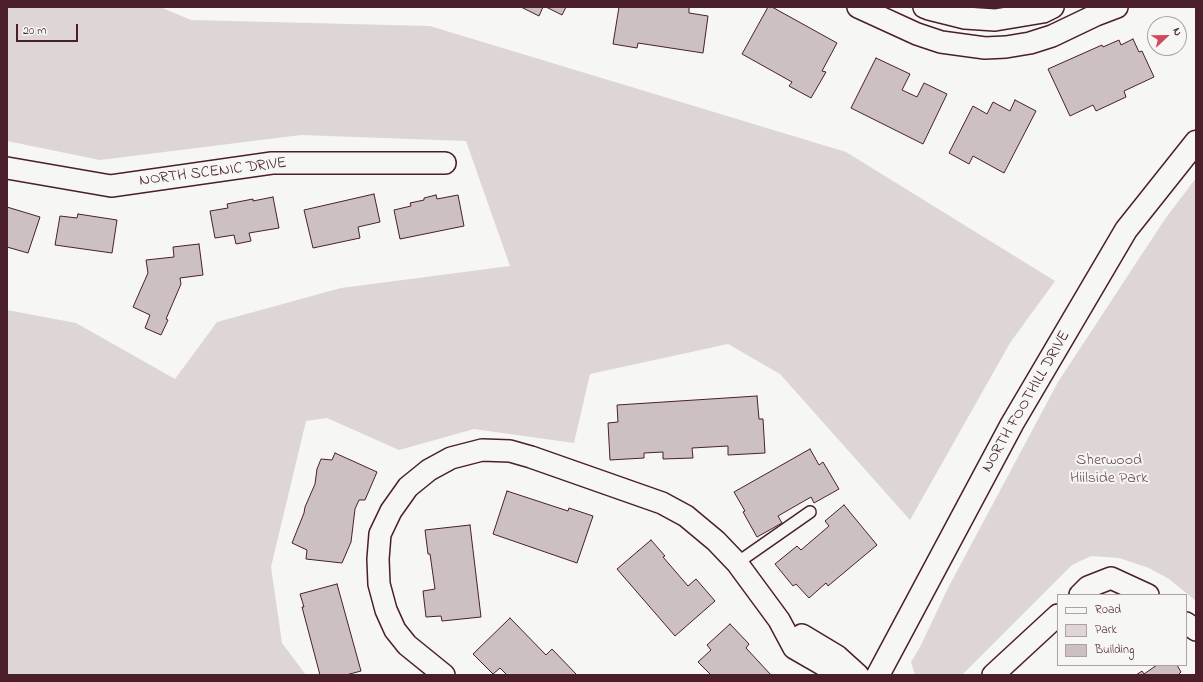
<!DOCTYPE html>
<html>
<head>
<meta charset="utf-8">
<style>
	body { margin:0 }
	#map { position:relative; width:1203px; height:682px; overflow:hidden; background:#f6f6f2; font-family:"Indie Flower",sans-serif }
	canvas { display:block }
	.frame { position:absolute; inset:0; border:8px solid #4a1f2b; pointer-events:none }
	.legend { position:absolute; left:1057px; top:594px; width:130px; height:72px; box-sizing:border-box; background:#f6f6f2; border:1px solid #b1a0a2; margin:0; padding:5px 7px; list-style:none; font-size:12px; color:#4a1f2b }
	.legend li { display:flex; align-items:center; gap:8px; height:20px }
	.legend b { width:20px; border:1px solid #b1a0a2 }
	.north { position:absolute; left:1147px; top:16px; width:40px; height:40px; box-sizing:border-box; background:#f6f6f2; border:1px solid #b1a0a2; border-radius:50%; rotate:68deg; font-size:11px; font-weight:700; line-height:16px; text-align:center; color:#4a1f2b }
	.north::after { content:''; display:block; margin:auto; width:14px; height:18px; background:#d1495b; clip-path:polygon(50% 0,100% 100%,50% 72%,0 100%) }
	.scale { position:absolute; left:16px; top:24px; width:62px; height:18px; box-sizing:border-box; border:2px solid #4a1f2b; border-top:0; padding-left:5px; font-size:12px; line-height:14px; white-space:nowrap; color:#4a1f2b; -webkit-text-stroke:3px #f6f6f2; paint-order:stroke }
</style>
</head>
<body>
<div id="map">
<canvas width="1203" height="682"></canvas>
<div class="frame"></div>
<ul class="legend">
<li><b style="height:5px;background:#f6f6f2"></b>Road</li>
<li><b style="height:11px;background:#ddd6d5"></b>Park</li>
<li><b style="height:11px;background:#ccc1c0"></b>Building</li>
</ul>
<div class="north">N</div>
<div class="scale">20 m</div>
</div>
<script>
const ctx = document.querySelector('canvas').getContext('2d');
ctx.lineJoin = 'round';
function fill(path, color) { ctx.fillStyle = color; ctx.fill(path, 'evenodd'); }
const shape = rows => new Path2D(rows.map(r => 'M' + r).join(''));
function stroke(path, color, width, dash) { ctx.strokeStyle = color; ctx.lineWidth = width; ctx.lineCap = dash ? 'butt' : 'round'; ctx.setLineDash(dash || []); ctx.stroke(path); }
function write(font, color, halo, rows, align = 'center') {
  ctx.font = font + ' "Indie Flower",sans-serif'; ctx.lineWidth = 4; ctx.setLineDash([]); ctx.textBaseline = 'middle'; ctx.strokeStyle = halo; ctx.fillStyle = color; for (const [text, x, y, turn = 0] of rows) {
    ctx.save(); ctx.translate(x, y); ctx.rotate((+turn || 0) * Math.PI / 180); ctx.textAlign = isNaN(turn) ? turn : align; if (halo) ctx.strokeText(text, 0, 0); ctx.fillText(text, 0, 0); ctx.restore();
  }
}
fill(shape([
	[7,7,160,7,191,20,430,26,846,152,1055,281,1010,343,910,520,780,374,728,344,590,374,574,443,474,429,399,450,327,418,306,421,271,567,282,643,306,675,7,675,7,310,76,323,175,379,217,322,341,288,510,266,466,141,301,135,100,160,7,141],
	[1196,178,1196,601,1169,579,1149,568,1119,558,1091,556,1072,565,962,675,915,675,911,662,920,647,948,588,1058,382,1165,219]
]), '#ddd6d5');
const building = shape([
	[521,7,543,7,539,16,521,7],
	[546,7,566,7,562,15,546,7],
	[619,7,689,7,689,13,708,16,703,53,638,43,637,48,613,44,619,7],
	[768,7,772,7,837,43,822,71,826,72,811,98,789,86,792,82,742,54,768,7],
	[1133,39,1139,52,1142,51,1154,77,1124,91,1126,97,1096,111,1093,105,1070,116,1048,69,1102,45,1103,47,1119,40,1121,45,1133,39],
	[876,58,910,74,902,90,917,97,924,83,947,94,923,144,851,108,876,58],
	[1015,100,1036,111,1004,173,973,156,969,164,949,153,973,106,987,114,993,102,1010,111,1015,100],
	[374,194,380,222,358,227,360,238,313,248,304,210,374,194],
	[436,195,437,199,458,195,464,226,400,239,394,210,411,206,410,203,424,200,424,198,436,195],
	[273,197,279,228,249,233,251,241,236,244,234,235,215,238,210,211,228,208,227,204,253,199,253,201,273,197],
	[7,207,40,217,28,253,7,247,7,207],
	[78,214,117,220,112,253,55,245,60,216,77,218,78,214],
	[199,244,203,275,180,278,181,284,166,319,168,320,161,335,145,328,150,315,133,307,148,273,146,260,174,257,173,247,199,244],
	[757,396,759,419,763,419,765,453,728,455,728,446,692,448,693,458,663,459,663,452,644,453,644,458,610,460,608,423,618,422,617,405,757,396],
	[810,449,819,465,823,462,839,489,814,503,811,497,778,516,782,523,757,537,743,512,745,511,734,492,810,449],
	[335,453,377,472,365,500,359,500,355,509,351,542,342,563,306,559,307,550,292,543,304,513,305,507,315,484,317,469,321,459,332,460,335,453],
	[507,491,568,511,569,508,593,516,577,563,493,534,507,491],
	[844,505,877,545,828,586,826,583,809,598,796,584,793,586,775,564,797,546,801,550,829,526,825,521,844,505],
	[470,525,481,617,442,621,441,616,426,617,423,591,435,589,430,554,428,554,425,530,470,525],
	[651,540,665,556,663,557,688,586,696,579,715,601,675,636,617,569,651,540],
	[337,584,361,671,346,675,320,675,302,607,304,607,300,594,337,584],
	[510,618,546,655,552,649,577,675,507,675,500,668,493,674,473,654,510,618],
	[730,624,749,644,746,648,771,675,711,675,698,662,711,650,707,645,730,624],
	[1157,665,1177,665,1181,672,1178,675,1136,675,1142,671,1144,674,1157,665]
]);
fill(building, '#ccc1c0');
stroke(building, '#4a1f2b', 1);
const service = shape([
	[737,563,810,512]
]);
const minor = shape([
	[858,7,917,34,941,42,985,48,1006,47,1030,43,1052,36,1096,15,1117,7],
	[924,7,929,9,965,18,995,20,1043,12,1053,7],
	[7,168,111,186,272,163,445,163],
	[1080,595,1088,587,1111,578,1148,595],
	[1186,623,1196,630],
	[802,635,837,656,858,675],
	[444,675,407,645,395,630,386,610,379,584,378,559,380,534,391,511,408,487,429,470,451,458,482,450,510,451,531,457,662,503,686,516,716,541,737,563,779,620,794,648,841,675],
	[993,675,1058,615]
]);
const tertiary = shape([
	[878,675,1012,424,1126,230,1196,142]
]);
stroke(service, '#4a1f2b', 14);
stroke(minor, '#4a1f2b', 24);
stroke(tertiary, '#4a1f2b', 25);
stroke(service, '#f6f6f2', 11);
stroke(minor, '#f6f6f2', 21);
stroke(tertiary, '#f6f6f2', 22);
write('16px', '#4a1f2b', '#f6f6f2', [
	["NORTH SCENIC DRIVE",213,173,-7],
	["NORTH FOOTHILL DRIVE",1027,402,-60]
]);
write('16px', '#6f4d56', '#f6f6f2', [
	["Sherwood",1109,461],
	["Hiilside Park",1109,479]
]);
</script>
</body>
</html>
